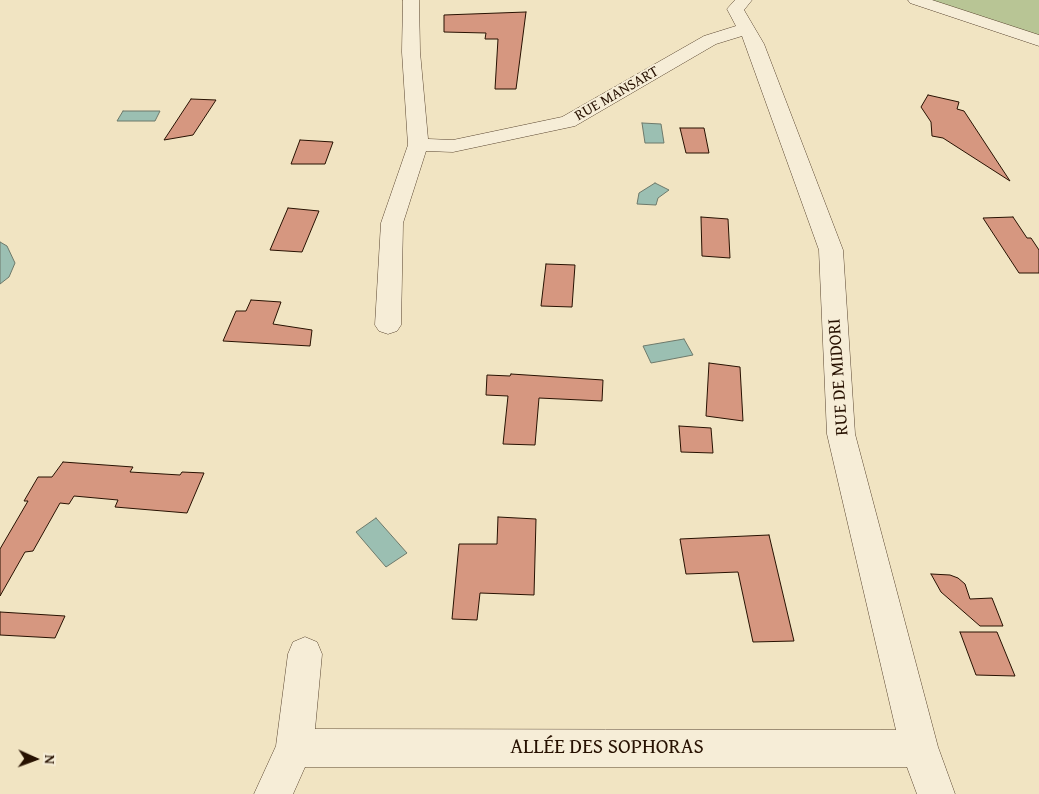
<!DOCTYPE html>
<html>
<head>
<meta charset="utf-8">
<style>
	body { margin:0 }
	#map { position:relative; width:1039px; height:794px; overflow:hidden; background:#f1e4c2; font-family:"Gentium Book Plus",serif }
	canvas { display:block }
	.north { position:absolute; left:10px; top:734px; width:50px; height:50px; -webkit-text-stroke:4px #f6edd7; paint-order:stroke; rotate:92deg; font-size:14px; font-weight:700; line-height:20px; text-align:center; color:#271101 }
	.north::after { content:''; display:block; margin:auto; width:18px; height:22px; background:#271101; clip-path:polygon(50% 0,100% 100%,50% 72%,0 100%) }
</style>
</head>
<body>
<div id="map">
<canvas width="1039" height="794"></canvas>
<div class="north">N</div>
</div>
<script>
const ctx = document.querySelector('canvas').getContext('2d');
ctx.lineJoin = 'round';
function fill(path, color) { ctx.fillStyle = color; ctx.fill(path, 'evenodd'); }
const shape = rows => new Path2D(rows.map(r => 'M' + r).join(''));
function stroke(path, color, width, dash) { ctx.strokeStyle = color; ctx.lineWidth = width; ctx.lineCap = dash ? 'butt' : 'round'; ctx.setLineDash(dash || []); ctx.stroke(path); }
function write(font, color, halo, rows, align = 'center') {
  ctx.font = font + ' "Gentium Book Plus",serif'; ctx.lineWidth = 4; ctx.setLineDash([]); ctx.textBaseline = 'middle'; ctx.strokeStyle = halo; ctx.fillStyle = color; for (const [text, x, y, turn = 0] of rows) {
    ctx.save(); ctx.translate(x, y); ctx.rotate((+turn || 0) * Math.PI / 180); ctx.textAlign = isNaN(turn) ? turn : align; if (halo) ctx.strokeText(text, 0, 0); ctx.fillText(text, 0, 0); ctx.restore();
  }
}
fill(shape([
	[928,0,1039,0,1039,37]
]), '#b8c595');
const water = shape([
	[123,111,160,111,155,121,117,121,123,111],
	[642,123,661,124,664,143,645,143,642,123],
	[655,183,669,190,658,198,656,205,637,204,639,193,655,183],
	[0,242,7,246,15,263,9,277,0,284,0,242],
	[684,339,693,355,651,363,643,346,684,339],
	[376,518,407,553,386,567,356,532,376,518]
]);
fill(water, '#9bbfb2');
stroke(water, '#6d796b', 1);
const building = shape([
	[526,12,516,89,495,89,498,39,485,39,486,33,444,32,444,15,526,12],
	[928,95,959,102,957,109,964,111,1010,181,943,138,932,136,931,122,921,107,928,95],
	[191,99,216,100,193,135,164,140,191,99],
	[680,128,704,128,709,153,686,153,680,128],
	[300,140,333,142,325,164,291,164,300,140],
	[288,208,319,211,302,252,270,250,288,208],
	[701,217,728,219,730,258,702,256,701,217],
	[1013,217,1027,238,1031,238,1039,250,1039,273,1019,273,983,218,1013,217],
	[546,264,575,265,572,307,541,306,546,264],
	[251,300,281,302,273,324,312,330,310,346,223,341,236,311,246,311,251,300],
	[709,363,740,367,743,421,706,416,709,363],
	[511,374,603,380,602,401,539,398,535,445,503,444,508,396,486,395,487,375,510,376,511,374],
	[679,426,711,428,713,453,681,452,679,426],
	[63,462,133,467,130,472,180,475,182,472,204,473,187,513,115,507,118,500,74,496,69,504,60,503,33,551,25,552,0,596,0,549,28,501,24,501,38,477,52,477,63,462],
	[498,517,536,519,534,595,480,593,477,620,452,619,459,544,497,544,498,517],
	[769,535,794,641,753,642,738,572,686,574,680,539,769,535],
	[931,574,950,575,958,578,965,584,970,599,992,598,1003,626,980,626,941,592,931,574],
	[0,612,65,616,55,638,0,635,0,612],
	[960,632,997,632,1015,676,976,675,960,632]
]);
fill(building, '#d69780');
stroke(building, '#271101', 1);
const minor = shape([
	[403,0,419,0,420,52,428,139,453,140,562,117,704,36,736,26,727,9,735,0,752,0,744,10,764,44,843,250,855,434,938,747,955,794,917,794,907,767,305,767,293,794,254,794,276,746,288,654,293,642,305,637,317,642,322,654,315,729,896,730,827,434,819,250,742,36,716,44,575,126,453,152,426,151,403,223,401,325,397,331,388,334,379,331,375,325,381,223,408,145,402,52,403,0],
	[908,0,932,0,1039,35,1039,46,910,3,908,0]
]);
stroke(minor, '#5a4631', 1);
fill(minor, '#f6edd7');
write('15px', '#271101', '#f6edd7', [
	["RUE MANSART",617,94,-30]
]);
write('18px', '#271101', '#f6edd7', [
	["RUE DE MIDORI",839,377,-94]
]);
write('21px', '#271101', '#f6edd7', [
	["ALLÉE DES SOPHORAS",607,748]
]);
</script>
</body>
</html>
